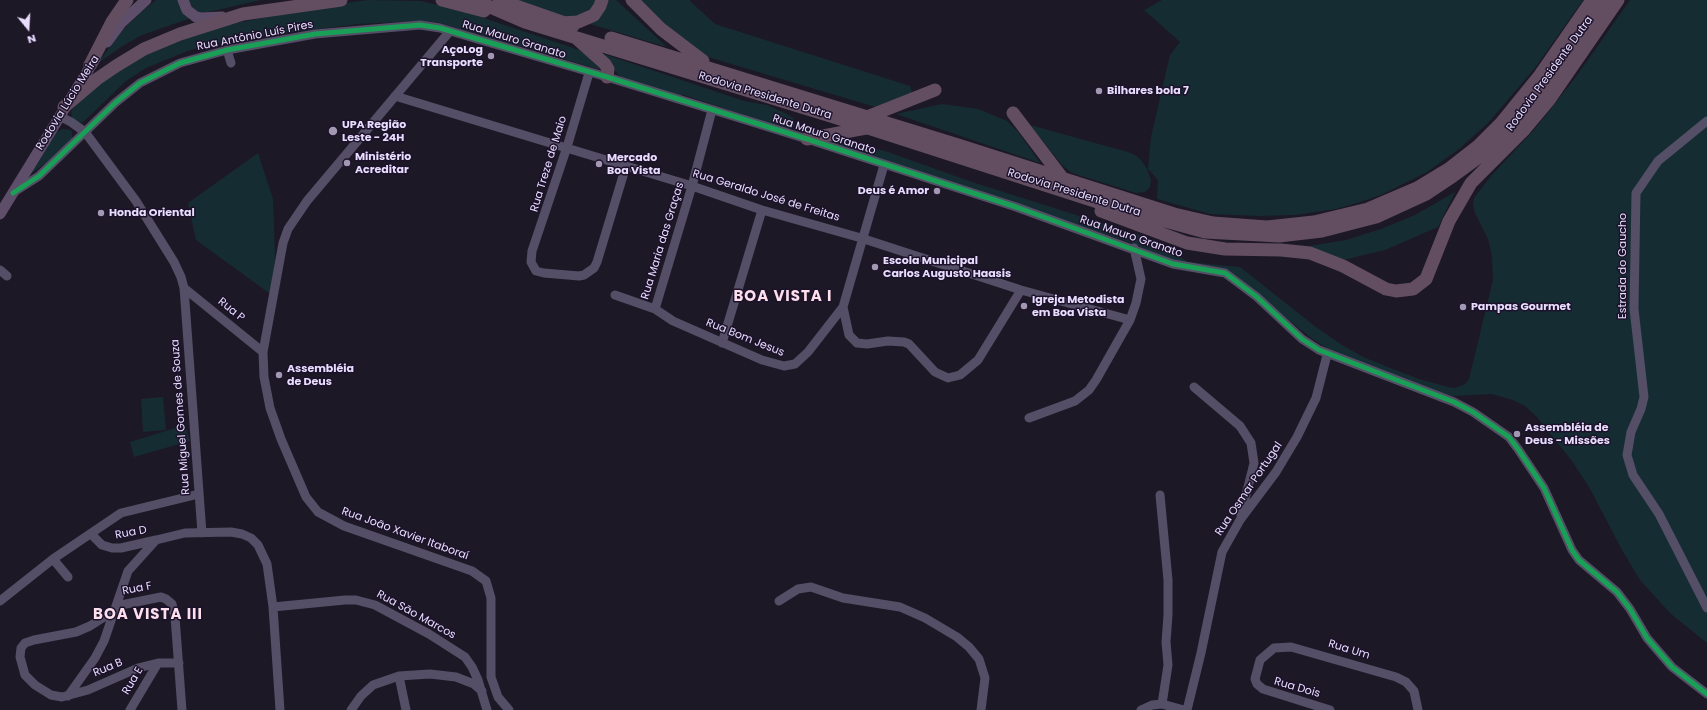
<!DOCTYPE html>
<html>
<head>
<meta charset="utf-8">
<style>
	body { margin:0 }
	#map { position:relative; width:1707px; height:710px; overflow:hidden; background:#1d1825; font-family:Poppins,sans-serif }
	canvas { display:block }
	.north { position:absolute; left:8px; top:8px; width:40px; height:40px; -webkit-text-stroke:3px #1c122b; paint-order:stroke; rotate:162deg; font-size:11px; font-weight:700; line-height:16px; text-align:center; color:#e9ddfe }
	.north::after { content:''; display:block; margin:auto; width:14px; height:18px; background:#e9ddfe; clip-path:polygon(50% 0,100% 100%,50% 72%,0 100%) }
</style>
</head>
<body>
<div id="map">
<canvas width="1707" height="710"></canvas>
<div class="north">N</div>
</div>
<script>
const ctx = document.querySelector('canvas').getContext('2d');
ctx.lineJoin = 'round';
function fill(path, color) { ctx.fillStyle = color; ctx.fill(path, 'evenodd'); }
const shape = rows => new Path2D(rows.map(r => 'M' + r).join(''));
function stroke(path, color, width, dash) { ctx.strokeStyle = color; ctx.lineWidth = width; ctx.lineCap = dash ? 'butt' : 'round'; ctx.setLineDash(dash || []); ctx.stroke(path); }
function write(font, color, halo, rows, align = 'center') {
  ctx.font = font + ' Poppins,sans-serif'; ctx.lineWidth = 3; ctx.setLineDash([]); ctx.textBaseline = 'middle'; ctx.strokeStyle = halo; ctx.fillStyle = color; for (const [text, x, y, turn = 0] of rows) {
    ctx.save(); ctx.translate(x, y); ctx.rotate((+turn || 0) * Math.PI / 180); ctx.textAlign = isNaN(turn) ? turn : align; if (halo) ctx.strokeText(text, 0, 0); ctx.fillText(text, 0, 0); ctx.restore();
  }
}
fill(shape([
	[156,0,178,0,191,18,142,35,121,47,97,64,121,32,140,13],
	[187,0,261,0,204,13,196,11],
	[368,0,421,1,469,13,579,50,585,54,601,70,440,23,419,21,359,24,246,38,190,50,146,68,126,81,82,123,72,119,71,111,76,105,125,63,212,28,316,7],
	[515,0,600,0,596,7,573,21],
	[609,0,616,0,667,47,587,23,605,9],
	[637,0,689,0,715,24,910,86,912,91,911,93,877,107,872,106,708,57,700,54],
	[1162,0,1583,0,1535,68,1488,123,1459,149,1427,172,1381,195,1357,203,1336,209,1295,215,1258,216,1210,214,1157,199,1158,180,1148,169,1151,137,1170,55,1180,42,1144,10],
	[1630,0,1707,0,1707,643,1671,614,1640,580,1622,550,1589,487,1572,461,1536,416,1525,406,1513,400,1492,394,1453,396,1433,391,1328,349,1311,338,1233,275,1165,259,1132,243,828,143,840,142,862,145,888,152,969,181,1155,240,1188,262,1240,267,1316,327,1339,343,1363,357,1393,369,1419,379,1448,387,1455,388,1465,384,1469,379,1493,280,1492,256,1488,239,1475,213,1473,205,1474,198,1491,176,1533,131,1553,106,1578,74],
	[595,51,744,101,767,105,787,114,793,118,795,126,788,130,684,95,674,95,622,78],
	[942,104,978,109,1007,121,1019,133,1040,163,896,114],
	[1030,125,1128,152,1135,155,1141,160,1147,169,1151,180,1150,187,1145,192,1136,193,1072,173,1062,165],
	[63,129,71,130,72,133,72,139,50,160,29,175,55,133],
	[258,153,273,199,275,256,273,296,196,240,188,203],
	[1455,192,1438,227,1385,250,1343,260,1309,246,1346,240,1381,229,1415,215],
	[163,397,166,430,143,432,141,399],
	[185,425,190,441,134,457,130,442]
]), '#162c33');
stroke(shape([
	[450,31,307,201,288,229,283,243,263,352,264,377,270,408,281,439,306,497,318,512,344,526,472,571,486,581,491,598,491,677,498,697,509,710],
	[227,50,231,63],
	[589,73,567,147,532,251,531,262,536,271,544,273,579,276,584,275,594,268,597,262,626,166],
	[395,96,692,186,762,210,861,238,1021,290,1130,320],
	[59,116,71,122,85,132,136,201,174,262,181,277,184,288,202,533],
	[1707,121,1658,161,1636,193,1634,309,1644,397,1641,409,1631,432,1627,455,1633,475,1659,514,1707,608],
	[14,192,39,176,115,103,140,83,180,63,227,50,315,34,420,25,440,28,607,77,807,139,1016,207,1173,264,1225,273,1257,297,1302,339,1319,350,1454,402,1473,412,1509,437,1518,449,1544,488,1572,550,1579,560,1617,592,1630,609,1647,638,1672,667,1707,694],
	[0,270,7,276],
	[184,288,263,352],
	[615,295,655,309,673,321,762,360,784,366,795,364,808,352,843,307,884,165],
	[843,307,849,335,857,343,867,344,888,341,904,342,909,344,935,372,948,378,960,375,978,360,1021,290],
	[655,309,692,186,712,110],
	[722,343,762,210],
	[1194,387,1240,426,1251,443,1254,463,1241,515],
	[1029,418,1075,401,1089,390,1096,380,1130,320,1136,303,1141,279,1134,248],
	[1160,495,1168,580,1168,615,1166,642,1168,665,1162,704,1184,710],
	[91,534,102,545,112,548,121,548,156,540],
	[53,559,68,577],
	[0,601,53,559,121,513,199,494],
	[779,601,798,589,811,587,843,598,900,607,925,618,957,637,969,647,979,659,985,678,981,710],
	[116,606,161,597,166,599,172,604,175,617,182,710],
	[273,607,345,600,356,600,375,605,429,634,465,657,472,667,478,680,487,710],
	[115,610,90,626,76,632,34,640,25,643,21,648,20,657,25,675,35,685,51,695,62,697,88,690,138,668,158,663],
	[399,676,406,710],
	[68,696,95,658,104,641,128,571,156,540,185,533,231,532,242,534,251,538,258,545,267,564,273,607,280,710],
	[130,710,158,663,179,663],
	[351,710,361,696,373,685,399,676,430,674,456,677,474,684,482,691],
	[1141,710,1152,705,1162,704],
	[1187,710,1201,653,1222,552,1240,520,1276,472,1297,437,1316,398,1327,355],
	[1330,710,1263,689,1257,684,1255,679,1260,660,1274,648,1291,647,1396,677,1406,682,1414,691,1418,710]
]), '#544e66', 9);
stroke(shape([
	[183,0,187,10,196,17,201,18,222,17],
	[107,42,121,23,146,0],
	[0,214,95,59]
]), '#5e4e6a', 11);
stroke(shape([
	[442,0,484,11],
	[474,0,525,22,834,117,1107,205,1205,232,1279,236,1322,231,1376,217,1426,194,1453,176,1486,152,1505,135,1531,103,1604,0],
	[499,0,573,26],
	[632,0,661,29,703,61],
	[562,23,578,22,594,15,600,6,602,0],
	[576,38,605,64,608,69,607,77],
	[611,38,958,145,1174,214,1213,223,1267,227,1314,222,1368,209,1417,188,1450,168,1477,147,1501,123,1540,75,1592,0],
	[90,65,112,22,127,0],
	[64,107,97,79,116,66,144,49,180,34,243,14,341,0],
	[1013,113,1063,179],
	[867,117,935,90],
	[807,139,866,128],
	[1101,211,1187,243,1225,249,1281,250,1310,253,1343,266,1386,289,1396,291,1413,289,1426,279,1449,221,1471,183,1523,131,1549,100,1618,0]
]), '#634e61', 13);
stroke(shape([
	[13,193,39,176,115,103,140,83,180,63,227,50,315,34,420,25,440,28,607,77,807,139,1016,207,1173,264,1225,273,1257,297,1302,339,1319,350,1454,402,1473,412,1509,437,1518,449,1544,488,1572,550,1579,560,1617,592,1630,609,1647,638,1672,667,1707,694]
]), '#1a9f57', 5);
for (const [x, y, r, color] of [
	[491,56,4,"#a298b2"],
	[1099,91,4,"#a298b2"],
	[333,131,5,"#a298b2"],
	[347,163,4,"#a298b2"],
	[599,164,4,"#a298b2"],
	[937,191,4,"#a298b2"],
	[101,213,4,"#a298b2"],
	[875,267,4,"#a298b2"],
	[1024,306,4,"#a298b2"],
	[1463,307,4,"#a298b2"],
	[279,375,4,"#a298b2"],
	[1517,434,4,"#a298b2"]
]) { const dot = new Path2D(); dot.arc(x, y, r, 0, 2 * Math.PI); ctx.fillStyle = color; ctx.fill(dot); stroke(dot, '#1c122b', 1.5); }
write('11px', '#e9ddfe', '#1c122b', [
	["Rua Antônio Luís Pires",255,36,-11],
	["Rua Mauro Granato",514,40,17],
	["Rodovia Presidente Dutra",1550,74,-54],
	["Rodovia Presidente Dutra",765,96,17],
	["Rodovia Lúcio Meira",68,103,-58],
	["Rua Mauro Granato",824,135,18],
	["Rua Treze de Maio",549,164,-73],
	["Rodovia Presidente Dutra",1074,193,17],
	["Rua Geraldo José de Freitas",766,196,17],
	["Rua Mauro Granato",1131,237,19],
	["Rua Maria das Graças",663,241,-73],
	["Estrada do Gaucho",1623,266,-90],
	["Rua P",231,310,39],
	["Rua Bom Jesus",745,338,22],
	["Rua Miguel Gomes de Souza",181,417,-94],
	["Rua Osmar Portugal",1249,489,-56],
	["Rua D",131,533,-10],
	["Rua João Xavier Itaboraí",405,534,20],
	["Rua F",137,589,-11],
	["Rua São Marcos",416,615,29],
	["Rua Um",1349,650,17],
	["Rua B",108,668,-23],
	["Rua E",133,681,-59],
	["Rua Dois",1297,688,16]
]);
write('bold 11px', '#e9ddfe', '#1c122b', [
	["AçoLog",483,50,"right"],
	["Transporte",483,63,"right"],
	["Bilhares bola 7",1107,91],
	["UPA Região",342,125],
	["Leste - 24H",342,138],
	["Ministério",355,157],
	["Acreditar",355,170],
	["Mercado",607,158],
	["Boa Vista",607,171],
	["Deus é Amor",929,191,"right"],
	["Honda Oriental",109,213],
	["Escola Municipal",883,261],
	["Carlos Augusto Haasis",883,274],
	["Igreja Metodista",1032,300],
	["em Boa Vista",1032,313],
	["Pampas Gourmet",1471,307],
	["Assembléia",287,369],
	["de Deus",287,382],
	["Assembléia de",1525,428],
	["Deus - Missões",1525,441]
], 'left');
ctx.letterSpacing = '1px';
write('bold 15px', '#fedfec', '#1c122b', [
	["BOA VISTA I",783,297],
	["BOA VISTA III",148,615]
]);
ctx.letterSpacing = '0px';
</script>
</body>
</html>
